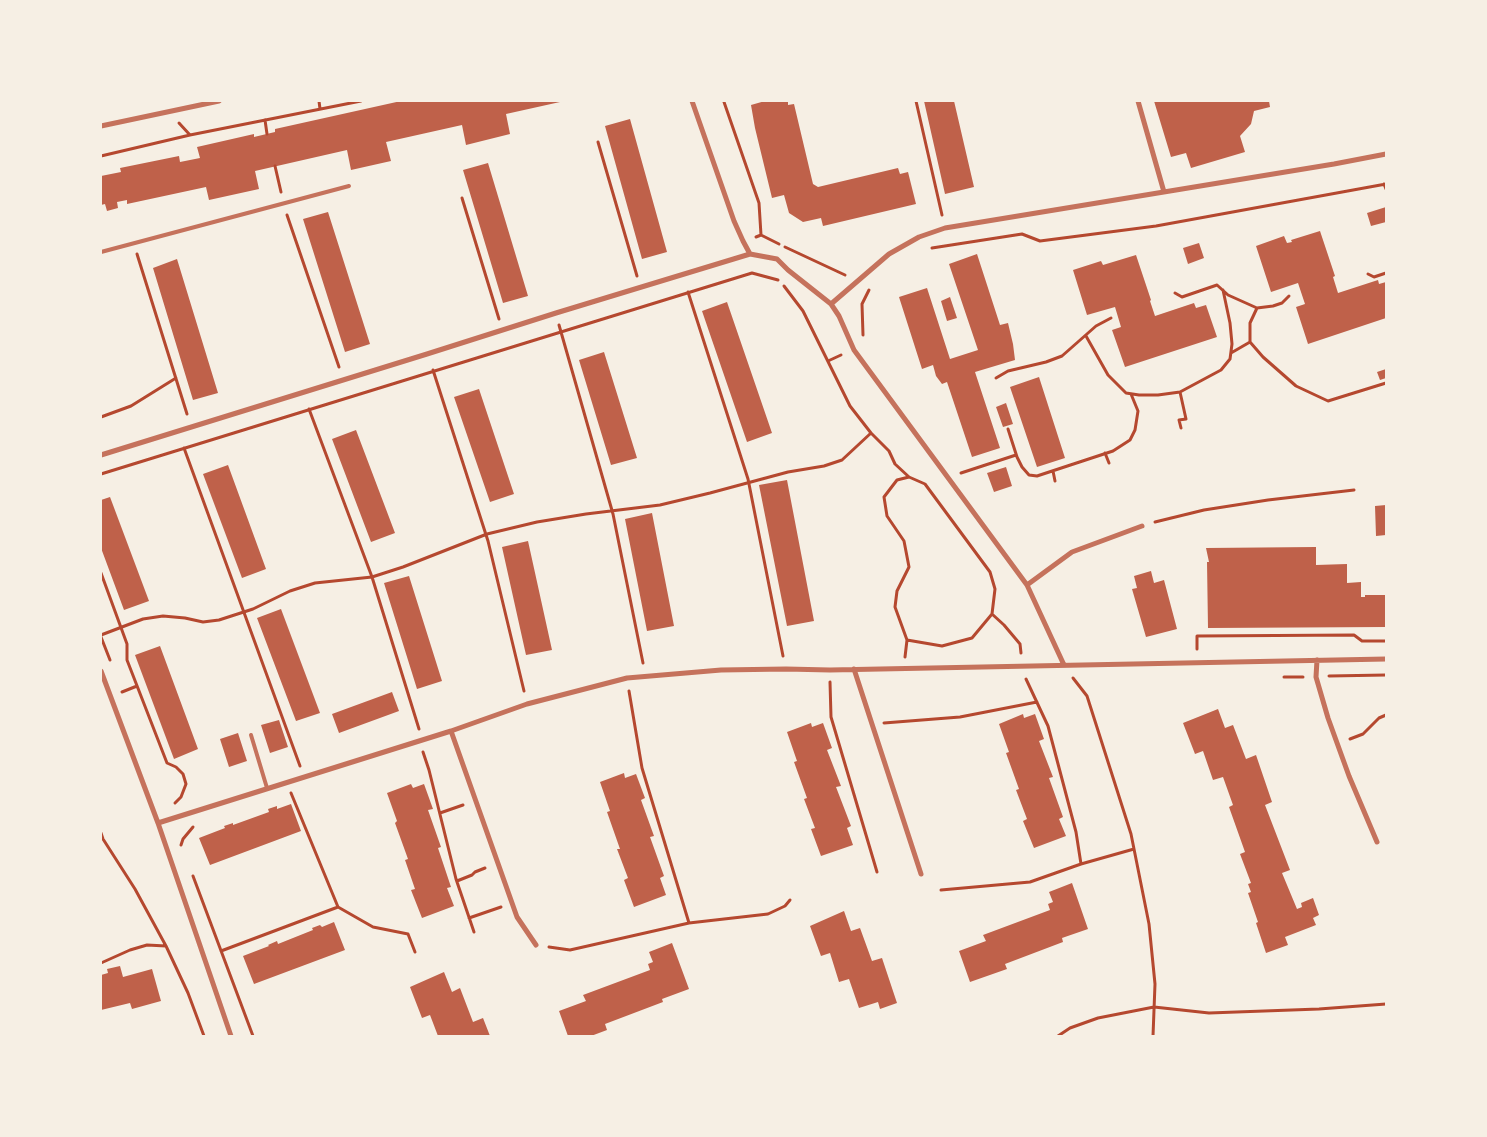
<!DOCTYPE html>
<html>
<head>
<meta charset="utf-8">
<style>
	body { margin:0 }
	#map { position:relative; width:1487px; height:1137px; overflow:hidden; background:#f6efe4; font-family:Arial,sans-serif }
	canvas { display:block }
	.frame { position:absolute; inset:0; border:102px solid #f6efe4; pointer-events:none }
</style>
</head>
<body>
<div id="map">
<canvas width="1487" height="1137"></canvas>
<div class="frame"></div>
</div>
<script>
const ctx = document.querySelector('canvas').getContext('2d');
ctx.lineJoin = 'round';
function fill(path, color) { ctx.fillStyle = color; ctx.fill(path, 'evenodd'); }
const shape = rows => new Path2D(rows.map(r => 'M' + r).join(''));
function stroke(path, color, width, dash) { ctx.strokeStyle = color; ctx.lineWidth = width; ctx.lineCap = dash ? 'butt' : 'round'; ctx.setLineDash(dash || []); ctx.stroke(path); }
fill(shape([
	[401,101,560,102,506,114,510,134,466,145,462,125,386,142,391,161,351,170,347,150,255,171,259,189,209,200,206,187,127,204,127,200,117,202,118,208,107,211,105,204,101,205,101,176,121,172,120,168,179,156,180,162,200,158,197,147,254,134,254,137,275,132,275,129],
	[765,101,788,101,788,105,794,104,813,184,818,187,898,168,900,174,908,172,916,204,823,226,821,218,803,222,789,213,784,195,772,198,755,128,751,105],
	[924,101,954,101,974,187,945,194],
	[1154,101,1269,101,1270,107,1254,111,1251,124,1240,136,1245,152,1191,168,1186,153,1171,157],
	[630,119,667,252,642,259,605,126],
	[488,163,528,296,503,303,463,170],
	[1386,207,1386,222,1371,226,1367,213],
	[328,212,370,344,345,352,303,219],
	[1320,231,1335,276,1333,277,1338,293,1378,280,1379,284,1386,282,1386,318,1308,344,1296,307,1305,304,1298,283,1271,292,1256,246,1284,236,1287,243,1292,242,1291,240],
	[1199,243,1204,258,1188,264,1183,248],
	[977,254,1000,325,1008,323,1013,344,1015,360,975,372,1000,448,972,457,947,382,942,384,936,376,933,365,922,369,899,297,927,288,950,359,978,350,949,264],
	[1136,255,1151,300,1150,301,1155,316,1194,303,1196,308,1206,305,1217,337,1125,367,1112,330,1121,327,1115,307,1087,315,1073,270,1101,261,1103,265],
	[177,259,218,393,193,400,153,268],
	[950,297,957,318,947,321,941,301],
	[727,302,772,433,747,442,702,311],
	[604,352,637,458,611,465,579,360],
	[1386,369,1386,378,1380,380,1377,372],
	[1039,377,1065,458,1037,467,1010,387],
	[479,389,514,494,490,502,454,397],
	[1006,403,1013,424,1003,427,996,407],
	[356,430,395,533,371,542,332,439],
	[228,465,266,569,242,578,203,474],
	[1006,467,1012,486,994,492,987,473],
	[787,480,814,621,787,626,759,485],
	[110,497,149,601,124,610,101,548,101,500],
	[1386,505,1386,535,1376,536,1375,506],
	[652,513,674,626,647,631,625,519],
	[528,541,552,650,526,655,502,547],
	[1316,547,1316,565,1347,564,1347,583,1361,582,1361,597,1365,597,1365,595,1386,595,1386,627,1208,628,1207,562,1209,562,1206,548],
	[1151,571,1154,583,1164,580,1177,629,1146,637,1132,589,1137,588,1134,576],
	[409,576,442,681,417,689,384,583],
	[281,609,320,713,296,721,257,618],
	[160,646,198,749,174,759,135,655],
	[392,692,399,711,339,733,332,714],
	[1218,709,1225,728,1233,725,1246,759,1256,755,1272,802,1265,805,1290,870,1282,873,1297,909,1302,907,1301,903,1313,898,1319,915,1313,918,1316,925,1285,937,1288,945,1266,953,1256,923,1258,922,1248,893,1251,892,1248,884,1251,883,1240,854,1245,852,1229,807,1233,805,1223,777,1213,780,1203,751,1195,754,1183,723],
	[1023,714,1024,718,1035,714,1044,739,1039,741,1053,777,1049,778,1063,817,1059,819,1066,836,1034,848,1023,821,1027,819,1016,790,1019,789,1006,753,1009,752,999,724],
	[279,720,288,747,270,753,261,725],
	[811,723,812,727,823,723,832,748,827,750,841,786,836,787,851,826,847,828,853,845,821,856,811,829,815,828,804,799,807,798,794,762,797,761,787,732],
	[238,733,247,761,229,767,220,739],
	[624,773,625,778,636,774,645,798,641,800,654,836,650,837,664,876,660,878,666,895,634,907,624,880,628,878,617,849,620,849,607,812,610,811,600,782],
	[411,784,413,788,424,784,433,809,428,810,441,847,438,848,451,887,447,888,454,906,422,918,411,890,415,889,405,860,408,859,395,823,397,821,387,793],
	[291,804,301,831,210,865,199,838,225,828,224,826,233,823,233,825,269,812,268,809,277,806,277,809],
	[1072,883,1088,929,1062,938,1063,942,1005,964,1007,969,970,982,959,951,986,941,983,935,1050,910,1048,904,1053,902,1049,892],
	[844,911,851,931,860,928,872,961,882,958,897,1003,880,1009,878,1002,859,1008,849,979,839,982,830,953,821,956,810,926],
	[334,922,345,950,254,984,243,956,269,946,268,945,277,941,278,944,313,930,312,928,320,925,322,927],
	[672,943,689,989,662,999,663,1002,605,1024,607,1030,591,1036,568,1036,559,1011,586,1001,583,995,650,970,648,964,653,962,649,952],
	[120,966,123,977,152,969,161,1001,132,1009,130,1003,101,1010,101,975,108,973,107,969],
	[444,972,452,992,460,988,473,1022,483,1018,490,1036,438,1036,430,1015,422,1018,410,987]
]), '#bf614a');
stroke(shape([
	[319,101,320,109],
	[916,101,942,215],
	[724,102,759,203,761,235,756,237],
	[265,120,267,134],
	[179,123,190,135],
	[598,142,637,276],
	[101,156,190,135,361,101],
	[275,166,281,192],
	[1384,184,1386,189],
	[462,198,499,319],
	[287,215,339,367],
	[761,235,779,244],
	[785,247,845,275],
	[932,248,1022,234,1040,241,1156,226,1386,184],
	[137,254,187,414],
	[1368,274,1374,277,1386,273],
	[784,286,803,311,850,406,871,433],
	[688,292,748,479,783,656],
	[1175,293,1182,297,1217,285,1228,295,1257,308,1273,306,1282,303,1289,296],
	[1257,308,1250,323,1250,342,1263,357,1296,386,1328,401,1386,383],
	[559,325,613,514,643,663],
	[863,335,862,304,869,290],
	[1086,336,1108,375,1126,393,1139,395,1158,395,1180,392,1221,370,1230,359,1232,344,1230,323,1223,290],
	[1231,353,1250,342],
	[828,361,841,355],
	[433,370,488,541,524,691],
	[996,378,1008,371,1046,362,1062,356,1096,326,1111,318],
	[1180,392,1186,419,1179,420,1181,428],
	[309,409,372,577,419,729],
	[101,417,131,406,176,378],
	[1008,429,1017,457,1022,467,1029,475,1037,476,1113,451,1130,440,1135,430,1138,411,1131,394],
	[184,448,300,766],
	[1105,453,1109,463],
	[1053,471,1055,481],
	[961,473,1016,455],
	[101,474,752,273,778,280],
	[909,477,897,480,884,497,887,516,904,541,909,567,897,591,895,607,907,640,942,646,972,638,992,614],
	[1155,522,1204,510,1268,500,1354,490],
	[101,573,127,644,127,660,167,763,176,767,183,774,186,784,181,797,175,803],
	[101,635,143,619,163,616,185,618,203,622,219,620,253,609,290,591,315,583,372,577,403,567,487,534,537,522,586,514,660,505,710,493,788,472,824,466,842,460,871,433,889,451,895,464,909,477,925,484,990,572,995,589,992,614,1004,625,1020,644,1021,653],
	[101,637,110,660],
	[1197,649,1197,636,1354,635,1362,641,1386,641],
	[905,657,907,640],
	[1329,676,1386,675],
	[1284,677,1303,677],
	[1073,678,1087,696,1131,834,1149,924,1155,984,1153,1036],
	[830,682,831,717,877,872],
	[122,692,137,686],
	[884,723,960,717,1037,702],
	[1350,739,1363,734,1379,718,1386,715],
	[423,752,429,770,456,879,474,932],
	[291,793,338,907,373,927,408,934,415,952],
	[440,813,463,805],
	[101,833,103,839,135,889,166,946],
	[181,845,183,839,193,827],
	[1081,864,1134,849],
	[193,876,253,1036],
	[457,881,472,875,475,872,485,868],
	[941,890,1030,882,1081,864,1076,832,1048,726,1026,679],
	[469,918,501,907],
	[689,923,768,914,785,906,790,900],
	[549,947,570,950,689,923,642,768,629,691],
	[221,951,338,907],
	[101,963,130,950,147,945,166,946,188,993,204,1036],
	[1058,1036,1070,1028,1098,1018,1154,1007,1209,1013,1319,1009,1386,1004]
]), '#b5482f', 3);
stroke(shape([
	[101,252,349,186],
	[251,735,267,788]
]), '#c5725c', 4);
stroke(shape([
	[692,101,734,221,743,241,750,254],
	[1138,101,1164,192],
	[101,126,219,101],
	[831,304,889,254,919,237,945,228,1334,164,1386,154],
	[101,455,427,354,556,313,750,254,777,259,788,270,831,304,839,316,854,350,1027,585,1064,665],
	[1027,585,1072,552,1142,526],
	[1317,660,1316,677,1328,718,1349,776,1377,842],
	[854,669,921,874],
	[101,671,158,823,231,1036],
	[451,731,517,917,536,945],
	[158,823,451,731,527,704,627,678,721,670,786,669,830,670,1386,659]
]), '#c5725c', 5);
</script>
</body>
</html>
